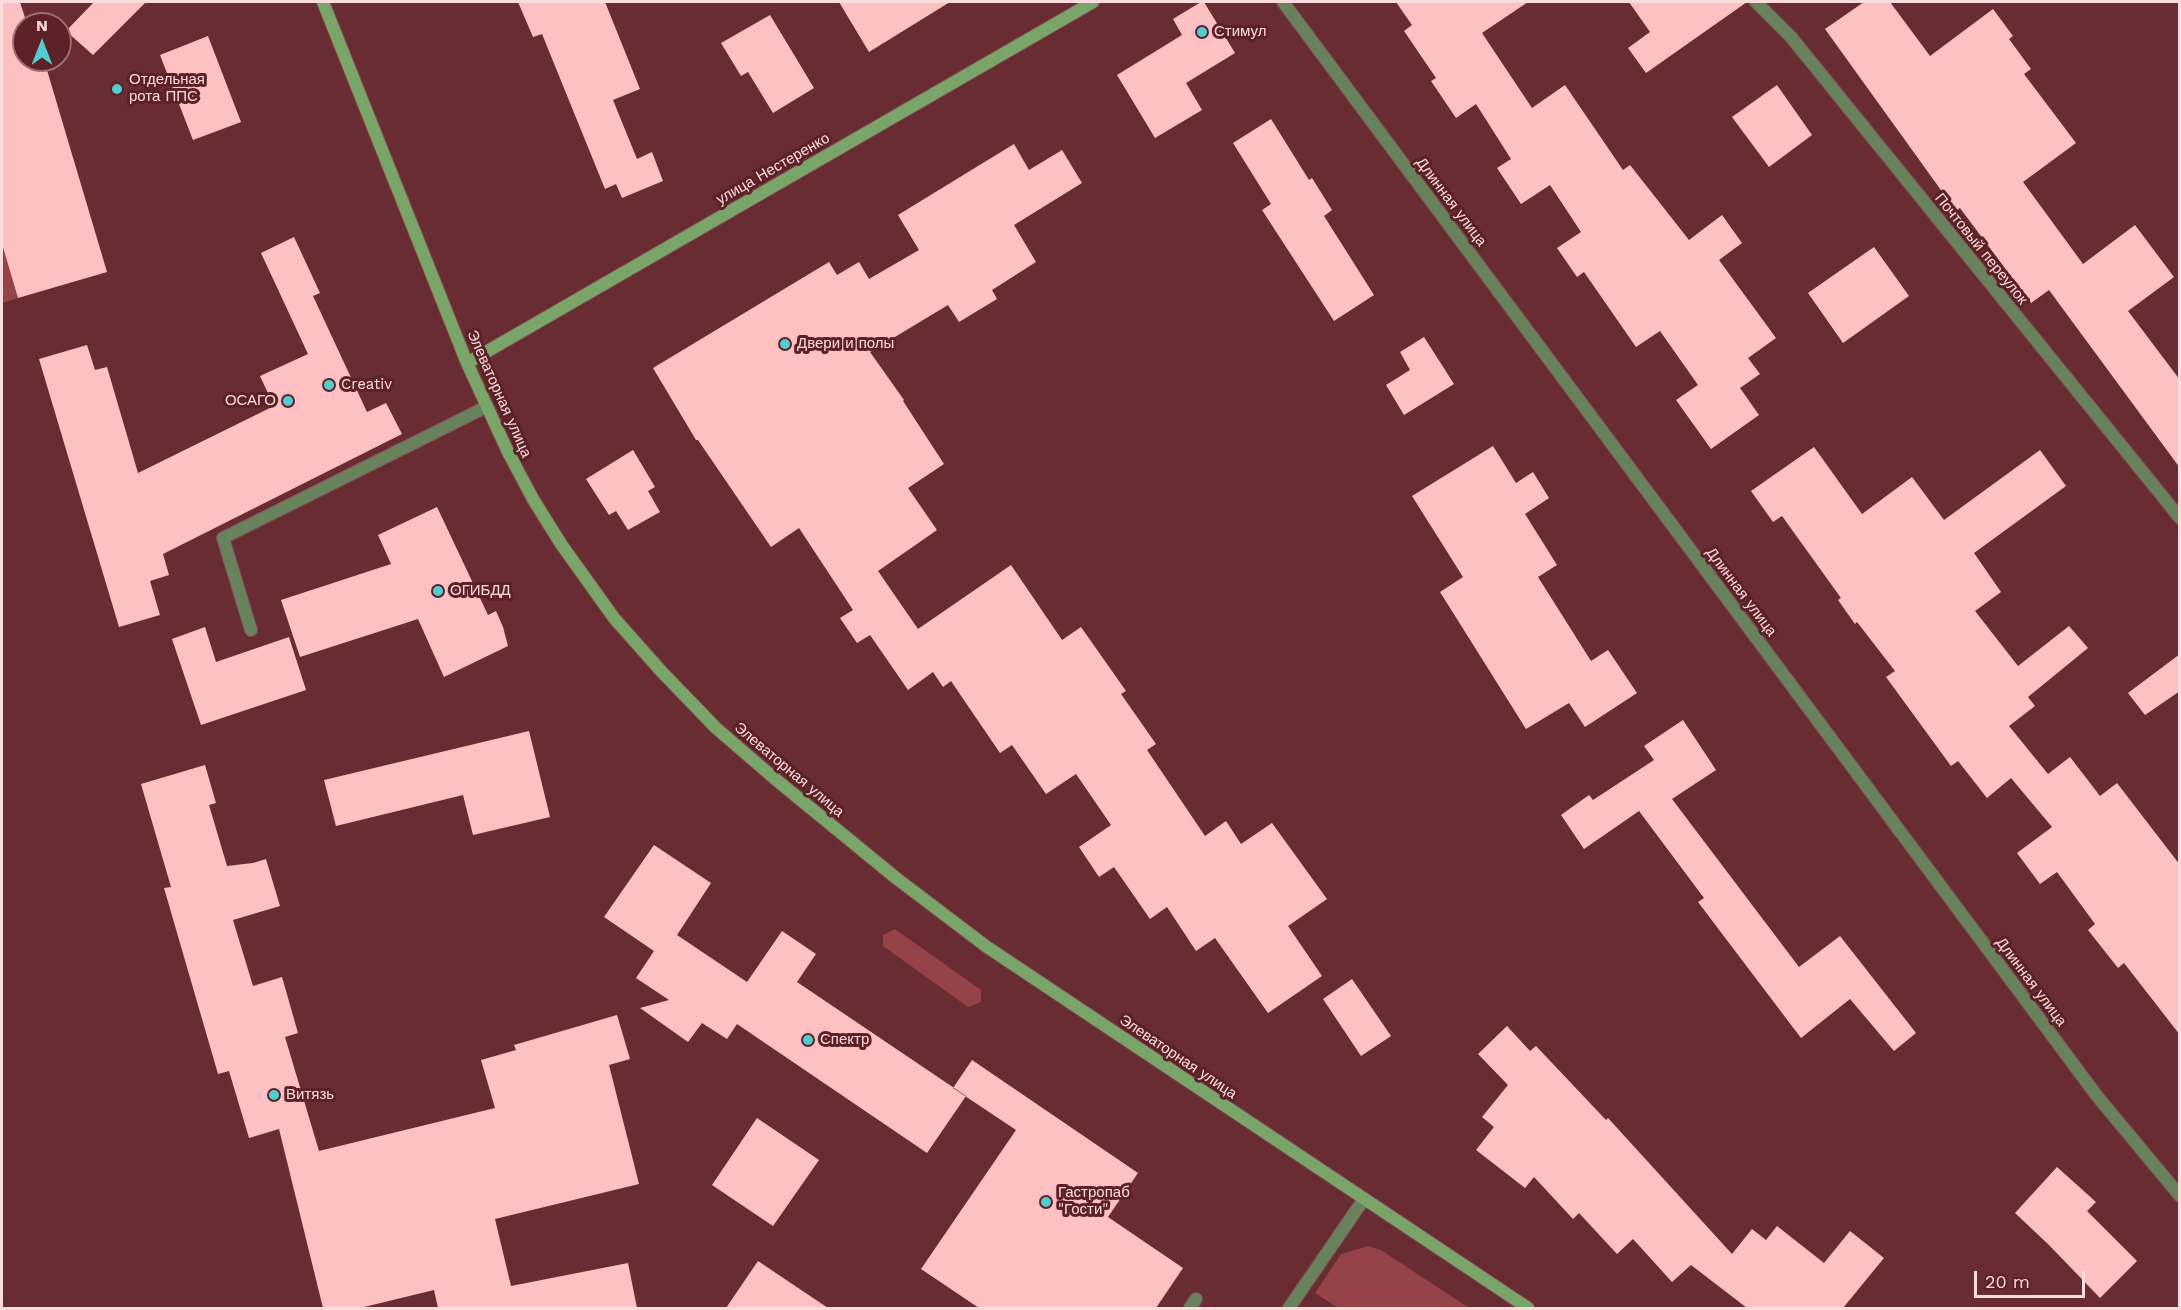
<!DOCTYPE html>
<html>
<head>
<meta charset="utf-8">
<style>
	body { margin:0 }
	#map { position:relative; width:2181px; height:1310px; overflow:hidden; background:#682c32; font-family:"Work Sans",sans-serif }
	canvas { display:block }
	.frame { position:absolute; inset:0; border:3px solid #fbdcdd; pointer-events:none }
	.north { position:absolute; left:12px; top:12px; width:60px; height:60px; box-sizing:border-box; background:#5c2228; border:2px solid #9c6c70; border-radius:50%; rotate:0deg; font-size:16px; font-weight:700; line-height:24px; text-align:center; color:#fbdcdd }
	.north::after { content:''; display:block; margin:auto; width:21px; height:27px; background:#52cdcf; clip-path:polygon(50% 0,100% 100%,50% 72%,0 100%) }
	.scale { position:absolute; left:1974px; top:1271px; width:111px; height:27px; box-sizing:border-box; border:3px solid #fbdcdd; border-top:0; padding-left:8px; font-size:18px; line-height:21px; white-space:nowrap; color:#fbdcdd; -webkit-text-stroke:4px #5c2228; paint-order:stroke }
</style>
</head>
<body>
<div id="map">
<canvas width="2181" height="1310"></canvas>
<div class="frame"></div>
<div class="north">N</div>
<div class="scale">20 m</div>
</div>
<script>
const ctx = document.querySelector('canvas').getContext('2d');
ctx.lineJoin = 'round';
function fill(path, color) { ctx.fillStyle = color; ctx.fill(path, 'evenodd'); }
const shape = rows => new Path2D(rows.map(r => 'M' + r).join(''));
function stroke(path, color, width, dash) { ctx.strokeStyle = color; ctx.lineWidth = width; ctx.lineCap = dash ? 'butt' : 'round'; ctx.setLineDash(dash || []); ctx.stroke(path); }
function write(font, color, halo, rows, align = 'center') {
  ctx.font = font + ' "Work Sans",sans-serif'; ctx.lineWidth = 6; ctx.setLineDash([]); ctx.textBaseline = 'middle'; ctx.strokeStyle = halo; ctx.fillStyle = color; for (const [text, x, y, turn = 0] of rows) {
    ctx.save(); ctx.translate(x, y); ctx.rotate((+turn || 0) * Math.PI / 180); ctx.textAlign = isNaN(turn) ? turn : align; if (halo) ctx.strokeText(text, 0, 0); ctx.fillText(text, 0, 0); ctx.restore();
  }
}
fill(shape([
	[2,244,18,298,2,303],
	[895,929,981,990,981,1002,968,1007,883,946,883,935],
	[1368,1246,1381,1250,1469,1308,1338,1308,1315,1293,1341,1254]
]), '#954249');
fill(shape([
	[2,2,20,2,27,24,24,24,24,60,44,60,107,272,18,298,2,244],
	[94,2,146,2,93,55,66,31],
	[518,2,605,2,640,89,613,100,637,159,652,152,663,181,622,198,616,184,605,189,542,34,533,37],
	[839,2,950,2,869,52],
	[1201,2,1204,2,1235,53,1186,83,1202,110,1155,138,1117,75,1182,35,1173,19],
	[1396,2,1528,2,1482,33,1532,108,1565,85,1623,170,1630,165,1689,240,1722,215,1742,243,1719,260,1776,338,1748,358,1760,374,1740,388,1759,415,1711,449,1676,400,1698,385,1660,331,1636,347,1584,272,1577,277,1557,248,1581,232,1550,185,1521,204,1497,168,1511,159,1476,104,1456,118,1431,81,1436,78,1404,31,1412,25],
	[1629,2,1747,2,1646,73,1628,48,1650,32],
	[1864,2,1890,2,1930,56,1993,9,2013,36,2009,39,2031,69,2024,74,2076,143,2023,182,2083,264,2135,225,2174,277,2128,311,2180,380,2180,468,2049,290,2031,303,1960,208,1956,211,1825,29],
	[770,15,814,88,773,113,748,72,741,76,721,43],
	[208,36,241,122,193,140,160,55],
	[1777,85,1812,135,1769,167,1732,117],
	[1271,119,1309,180,1312,178,1332,210,1324,216,1374,295,1334,321,1262,210,1271,204,1233,143],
	[1014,144,1029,170,1062,150,1082,183,1014,225,1036,262,992,290,997,299,959,322,948,305,870,352,904,400,903,401,944,464,908,488,937,530,878,571,918,629,1011,565,1062,640,1081,627,1126,691,1121,694,1156,744,1147,750,1205,836,1226,821,1241,844,1272,823,1327,899,1288,926,1322,976,1268,1013,1215,938,1196,951,1167,907,1150,919,1114,867,1099,877,1079,847,1111,825,1076,774,1046,794,1012,745,1000,753,951,681,943,687,933,672,908,690,870,635,857,643,840,618,853,610,799,528,771,547,698,440,696,440,653,368,829,262,837,275,859,262,869,279,919,250,898,215],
	[294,237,320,293,313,296,367,412,386,403,402,434,163,554,169,575,150,581,160,615,119,627,39,359,87,345,95,370,107,367,138,473,274,406,260,376,308,354,261,253],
	[1874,247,1909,296,1843,343,1808,293],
	[1424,337,1454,384,1404,415,1386,385,1410,370,1400,352],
	[1493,446,1516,483,1533,472,1549,498,1525,514,1557,565,1538,577,1591,661,1608,650,1637,693,1585,727,1569,703,1526,729,1440,592,1463,577,1412,496],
	[1814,447,1862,514,1912,477,1944,520,2040,450,2066,486,1974,553,2001,592,1975,611,2018,666,2069,626,2088,648,2028,697,2035,706,2009,726,2048,774,2070,757,2100,796,2117,783,2180,865,2180,1035,2124,963,2118,968,2088,930,2095,924,2057,872,2040,884,2017,853,2052,827,2011,778,1987,798,1958,761,1951,766,1886,677,1895,671,1857,622,1855,624,1838,600,1841,598,1782,516,1773,522,1751,491],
	[633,450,655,487,648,491,660,512,628,530,616,511,609,515,586,479],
	[437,507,488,615,496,611,503,627,508,646,444,677,418,619,300,657,281,600,391,564,378,535],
	[205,627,216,662,289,637,306,690,201,725,172,639],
	[2180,654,2180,691,2145,715,2128,693],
	[1683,720,1716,770,1672,799,1799,967,1840,936,1916,1033,1894,1051,1850,999,1801,1038,1698,902,1704,898,1639,811,1584,849,1561,815,1589,795,1593,800,1654,760,1644,746],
	[529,731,550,817,473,835,463,795,336,826,324,780],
	[205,765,216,803,209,805,227,866,253,863,266,859,280,906,233,920,253,986,282,977,298,1033,285,1037,319,1151,495,1108,481,1060,516,1050,514,1045,617,1015,630,1059,609,1065,639,1184,495,1219,511,1286,628,1263,637,1308,438,1308,434,1290,360,1308,323,1308,279,1129,249,1138,229,1071,218,1074,164,888,171,887,141,784],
	[654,845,711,883,677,935,747,982,782,931,816,954,797,982,966,1096,927,1153,737,1024,727,1039,702,1023,688,1042,640,1008,669,1000,636,978,654,951,604,917],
	[1352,979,1391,1036,1361,1056,1323,999],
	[1507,1026,1530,1051,1536,1046,1606,1120,1608,1118,1732,1254,1752,1229,1766,1240,1777,1226,1824,1263,1850,1231,1884,1258,1843,1308,1747,1308,1691,1265,1672,1282,1633,1239,1617,1254,1579,1213,1573,1219,1534,1177,1525,1188,1476,1150,1494,1127,1482,1117,1508,1085,1478,1054],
	[972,1060,1138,1173,1108,1217,1183,1268,1156,1308,979,1308,921,1269,1016,1130,953,1088],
	[757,1118,819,1160,773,1226,712,1185],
	[2057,1167,2096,1202,2087,1211,2137,1261,2100,1298,2049,1245,2015,1213],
	[758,1261,828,1308,726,1308]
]), '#fdc1c3');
const lane = shape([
	[251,630,223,538,486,407],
	[1190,1308,1196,1299],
	[1289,1308,1364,1199]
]);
const street = shape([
	[1283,2,2097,1096,2180,1196],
	[1756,2,1791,37,2180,518]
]);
const secondary = shape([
	[323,2,467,363,508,452,533,499,561,544,614,618,661,671,716,728,774,778,896,878,987,947,1528,1308],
	[467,363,1093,2]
]);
stroke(lane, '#824c51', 14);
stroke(street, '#824c51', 14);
stroke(secondary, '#824c51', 14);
stroke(lane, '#67825c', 12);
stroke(street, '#67825c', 12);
stroke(secondary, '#7aa568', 12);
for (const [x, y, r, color] of [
	[1202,32,6,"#52cdcf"],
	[117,89,6,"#52cdcf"],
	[785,344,6,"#52cdcf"],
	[329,385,6,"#52cdcf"],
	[288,401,6,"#52cdcf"],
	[438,591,6,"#52cdcf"],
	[808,1040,6,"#52cdcf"],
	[274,1095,6,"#52cdcf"],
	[1046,1202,6,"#52cdcf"]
]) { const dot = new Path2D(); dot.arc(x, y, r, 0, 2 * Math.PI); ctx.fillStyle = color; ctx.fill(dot); stroke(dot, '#5c2228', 2); }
write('15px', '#fbdcdd', '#5c2228', [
	["Стимул",1214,32],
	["Отдельная",129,80],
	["рота ППС",129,97],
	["Двери и полы",797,344],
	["Creativ",341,385],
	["ОСАГО",276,401,"right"],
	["ОГИБДД",450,591],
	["Спектр",820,1040],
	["Витязь",286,1095],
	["Гастропаб",1058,1193],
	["\"Гости\"",1058,1210]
], 'left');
write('15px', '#fbdcdd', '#5c2228', [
	["улица Нестеренко",773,169,-30],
	["Длинная улица",1451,202,53],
	["Почтовый переулок",1981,249,51],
	["Элеваторная улица",499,394,66],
	["Длинная улица",1741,592,53],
	["Элеваторная улица",789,770,40],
	["Длинная улица",2031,982,53],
	["Элеваторная улица",1178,1057,34]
]);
</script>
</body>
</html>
